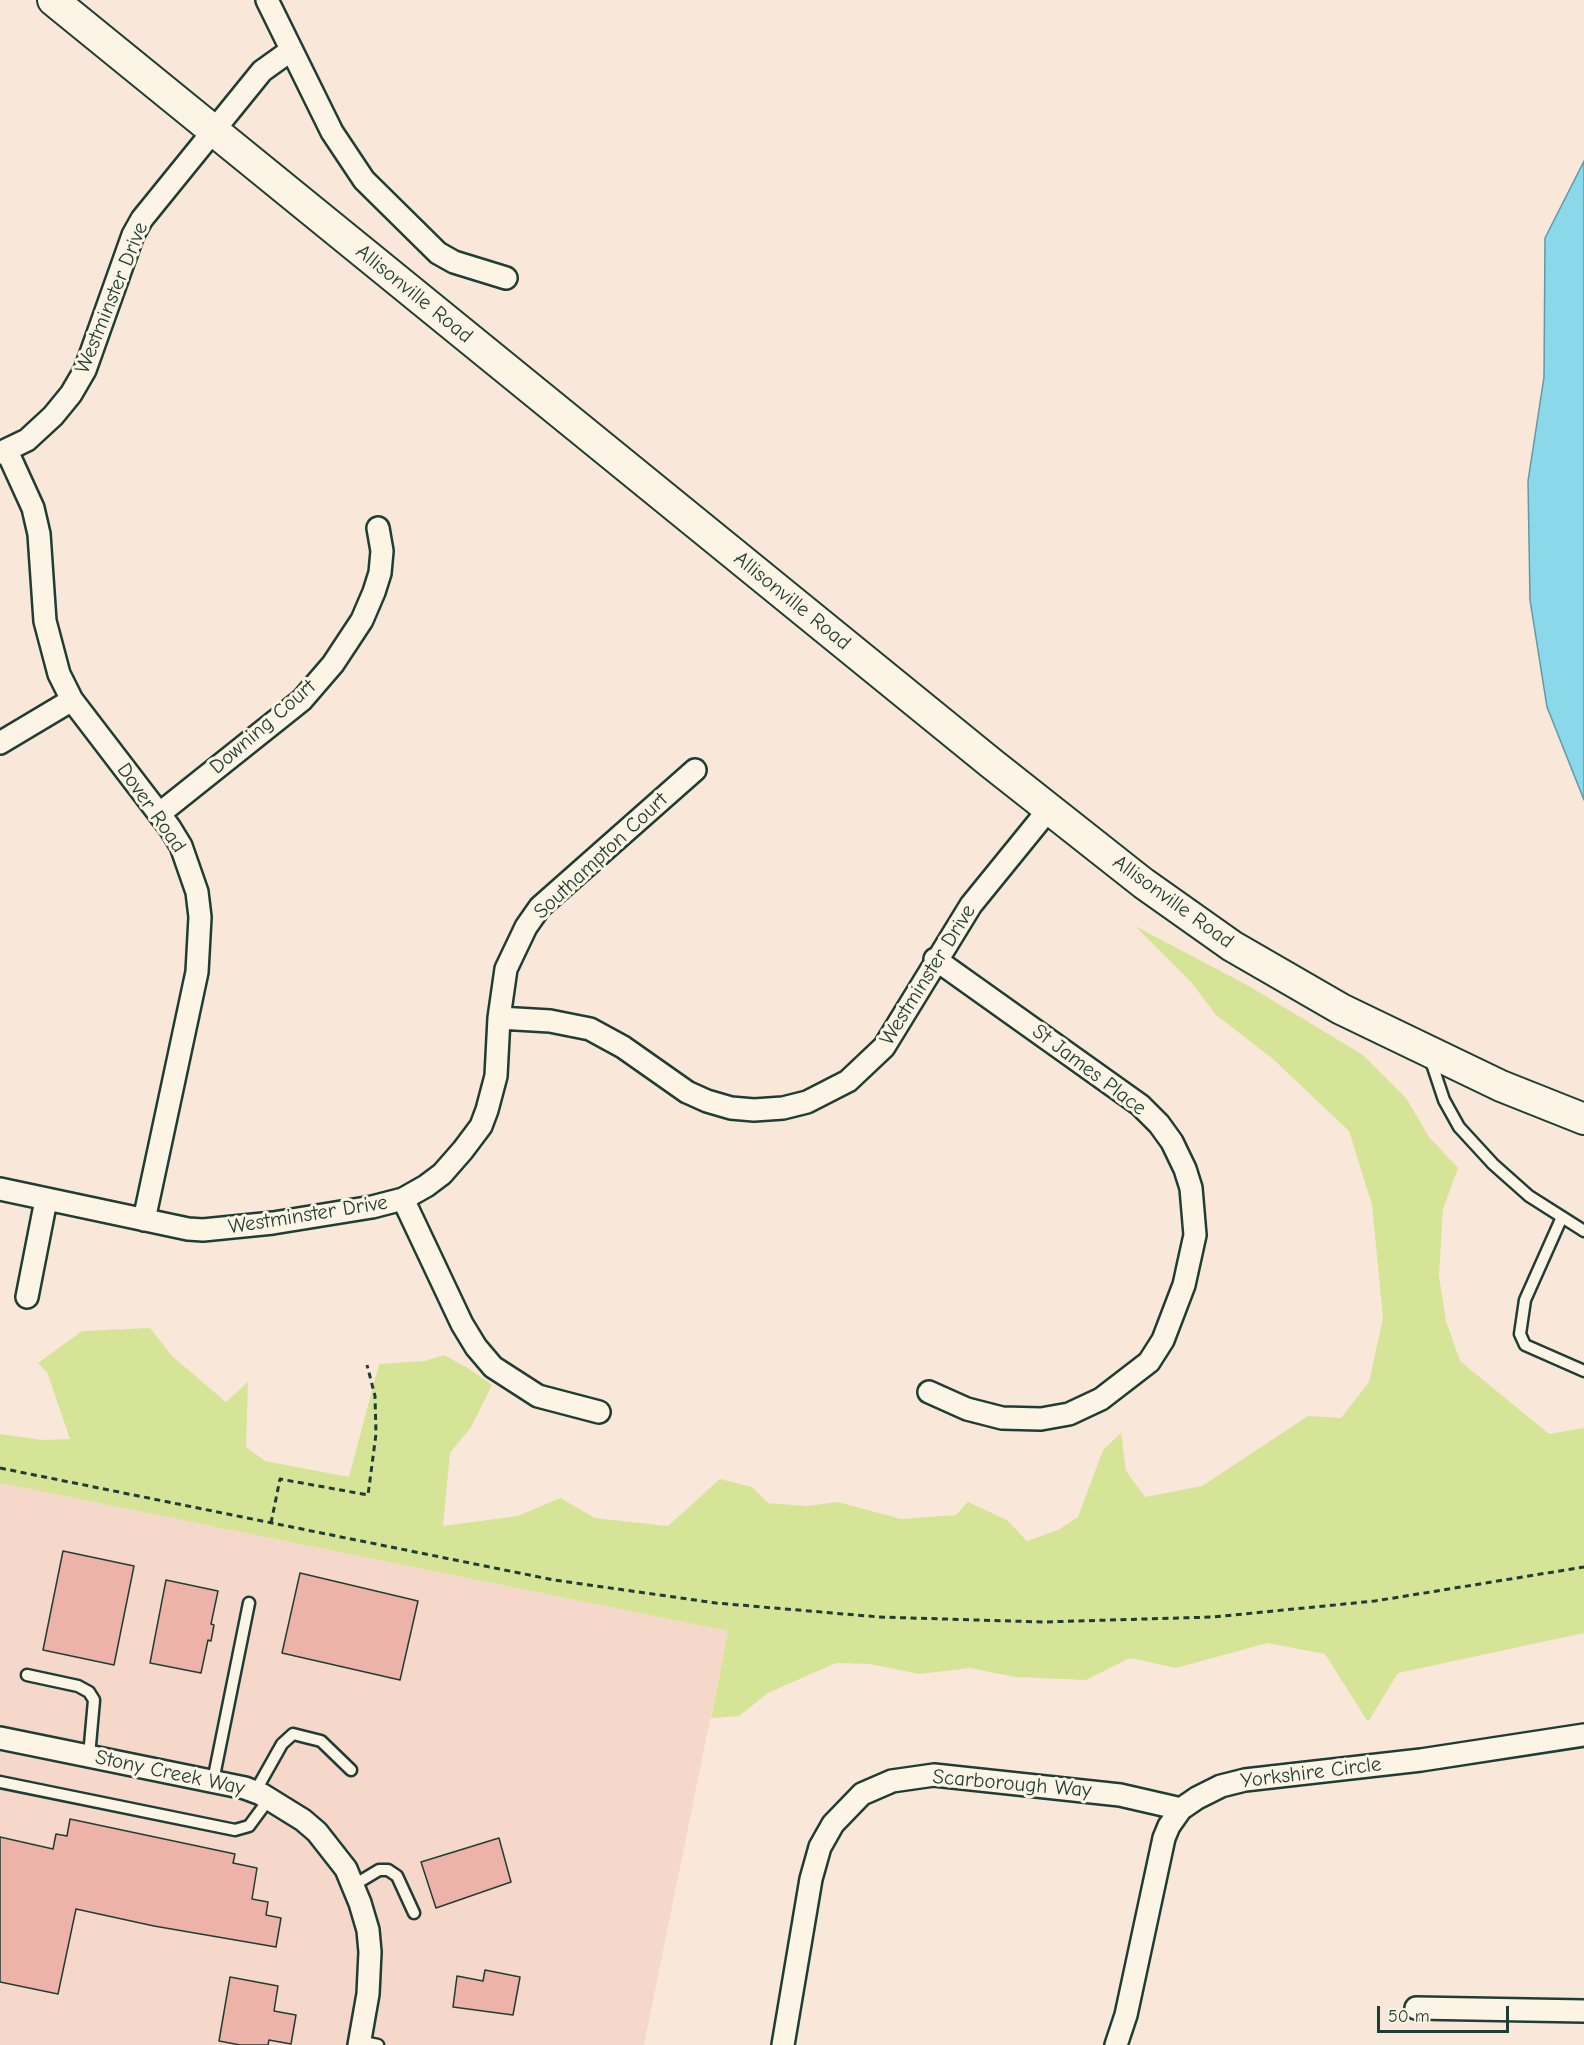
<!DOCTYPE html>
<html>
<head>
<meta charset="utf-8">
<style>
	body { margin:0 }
	#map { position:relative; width:1584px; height:2045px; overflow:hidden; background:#f9e8d9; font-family:"Comic Neue",sans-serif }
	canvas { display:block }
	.scale { position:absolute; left:1377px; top:2006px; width:132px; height:27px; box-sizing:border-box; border:3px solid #1f3d34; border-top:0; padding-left:8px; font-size:18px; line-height:21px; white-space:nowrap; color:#1f3d34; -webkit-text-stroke:4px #fcf5e5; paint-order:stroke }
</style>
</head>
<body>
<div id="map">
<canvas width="1584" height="2045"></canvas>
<div class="scale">50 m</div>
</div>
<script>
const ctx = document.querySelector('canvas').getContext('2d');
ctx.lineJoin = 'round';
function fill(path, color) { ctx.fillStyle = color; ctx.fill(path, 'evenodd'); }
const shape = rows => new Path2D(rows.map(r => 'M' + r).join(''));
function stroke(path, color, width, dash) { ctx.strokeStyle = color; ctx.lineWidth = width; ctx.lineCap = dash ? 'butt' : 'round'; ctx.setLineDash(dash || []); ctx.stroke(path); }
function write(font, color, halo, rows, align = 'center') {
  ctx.font = font + ' "Comic Neue",sans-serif'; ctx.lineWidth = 6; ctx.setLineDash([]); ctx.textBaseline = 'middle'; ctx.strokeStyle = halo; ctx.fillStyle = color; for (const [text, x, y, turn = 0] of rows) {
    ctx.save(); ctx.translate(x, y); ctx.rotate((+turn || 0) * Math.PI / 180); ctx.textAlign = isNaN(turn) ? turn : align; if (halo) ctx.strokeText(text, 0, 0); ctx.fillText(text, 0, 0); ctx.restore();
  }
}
fill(shape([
	[0,1483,728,1631,644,2045,0,2045]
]), '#f5d8ca');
fill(shape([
	[1135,926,1247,985,1363,1055,1406,1098,1429,1137,1458,1168,1443,1209,1439,1276,1446,1321,1460,1361,1549,1434,1584,1428,1584,1633,1398,1673,1368,1722,1325,1654,1267,1643,1176,1668,1130,1658,1086,1680,1015,1677,970,1668,919,1674,870,1664,836,1663,768,1693,739,1716,711,1718,728,1631,0,1483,0,1434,42,1440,70,1439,47,1372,38,1363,82,1331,150,1328,173,1357,226,1402,248,1382,246,1447,265,1461,349,1477,379,1364,425,1361,444,1355,468,1368,492,1385,471,1427,450,1453,443,1526,518,1516,560,1498,595,1518,668,1526,720,1479,752,1487,768,1503,806,1506,838,1502,901,1519,956,1515,968,1502,1007,1520,1027,1541,1058,1530,1078,1517,1103,1450,1121,1433,1126,1471,1145,1497,1202,1486,1308,1416,1341,1418,1369,1382,1383,1318,1372,1205,1349,1131,1273,1059,1216,1015,1191,982]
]), '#d6e497');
const water = shape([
	[1584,161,1584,800,1547,707,1530,600,1528,481,1544,377,1545,238,1584,161]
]);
fill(water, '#8bd8eb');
stroke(water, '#609aa2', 1.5);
const building = shape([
	[63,1551,134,1566,114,1665,43,1650,63,1551],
	[300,1573,418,1601,400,1680,282,1653,300,1573],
	[166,1580,218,1591,211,1624,214,1625,211,1641,208,1640,201,1673,150,1663,166,1580],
	[70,1819,235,1854,233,1863,257,1868,252,1899,268,1902,266,1915,281,1918,276,1947,154,1926,76,1909,58,1994,0,1982,0,1837,53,1849,56,1834,67,1836,70,1819],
	[499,1838,511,1882,436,1908,421,1862,499,1838],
	[485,1970,520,1977,513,2015,453,2007,457,1976,483,1981,485,1970],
	[230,1977,278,1986,274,2011,296,2015,291,2044,269,2040,268,2045,240,2045,219,2041,230,1977]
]);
fill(building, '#edb3a8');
stroke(building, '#1f3d34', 1.5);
const lane = shape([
	[1430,1058,1444,1100,1459,1127,1493,1164,1529,1196,1584,1231],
	[1562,1217,1525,1300,1520,1334,1525,1345,1584,1371],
	[27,1675,78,1686,89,1692,94,1700,89,1756],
	[213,1781,249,1603],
	[0,1782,235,1830,249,1826,269,1799],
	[255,1792,282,1744,293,1734,321,1741,351,1770],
	[354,1885,379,1870,388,1870,397,1876,414,1913],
	[359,2041,378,2045]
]);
const street = shape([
	[267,0,332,132,364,180,438,253,454,262,506,278],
	[7,451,33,508,39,534,45,621,59,674,72,700,170,828,181,846,197,892,200,917,197,972,144,1220],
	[0,453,27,440,53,416,71,394,85,370,133,235,142,219,262,71,290,51],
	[0,743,72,700],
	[159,814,302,700,333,664,362,620,374,592,380,573,382,551,378,528],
	[499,1018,550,1021,590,1029,623,1047,687,1092,707,1101,731,1108,754,1110,783,1108,807,1102,848,1081,884,1047,971,905,1049,809],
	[0,1189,188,1229,203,1230,273,1223,372,1207,403,1199,426,1186,442,1174,463,1150,481,1126,487,1110,496,1076,499,1018,506,969,526,927,540,907,695,770],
	[403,1199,462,1324,476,1347,493,1367,538,1396,599,1412],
	[27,1297,46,1200],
	[929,1392,967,1409,1002,1418,1041,1419,1069,1414,1101,1399,1149,1362,1163,1340,1184,1285,1195,1235,1191,1188,1185,1169,1172,1142,1159,1124,1140,1105,935,959],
	[0,1738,245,1788,261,1794,303,1820,317,1832,346,1869,360,1903,368,1930,370,1952,368,1994,359,2045],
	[1416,2008,1584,2011],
	[783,2045,811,1879,820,1847,833,1824,862,1794,892,1781,934,1775,1120,1795,1181,1809],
	[1116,2045,1126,2015,1164,1838,1169,1826,1181,1809,1197,1798,1221,1786,1245,1780,1421,1760,1584,1735]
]);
const secondary = shape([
	[53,0,991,763,1143,883,1232,946,1341,1009,1501,1086,1584,1119]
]);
stroke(lane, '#1f3d34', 15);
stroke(street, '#1f3d34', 26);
stroke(secondary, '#1f3d34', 34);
stroke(shape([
	[0,1468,554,1580,716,1603,879,1617,1043,1622,1213,1617,1375,1601,1584,1567],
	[271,1523,280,1479,368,1495,376,1434,375,1396,367,1365]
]), '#1f3d34', 3, [6, 4.5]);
stroke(lane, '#fcf5e5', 10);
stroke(street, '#fcf5e5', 21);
stroke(secondary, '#fcf5e5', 30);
write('21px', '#1f3d34', '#fcf5e5', [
	["Allisonville Road",414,294,39],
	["Westminster Drive",112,298,-68],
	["Allisonville Road",792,601,39],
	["Downing Court",263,727,-41],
	["Dover Road",151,808,55],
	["Southampton Court",601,856,-43],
	["Allisonville Road",1173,902,36],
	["Westminster Drive",928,975,-58],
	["St James Place",1089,1070,37],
	["Westminster Drive",308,1215,-9],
	["Stony Creek Way",170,1773,12],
	["Yorkshire Circle",1311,1773,-7],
	["Scarborough Way",1012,1784,5]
]);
</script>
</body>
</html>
